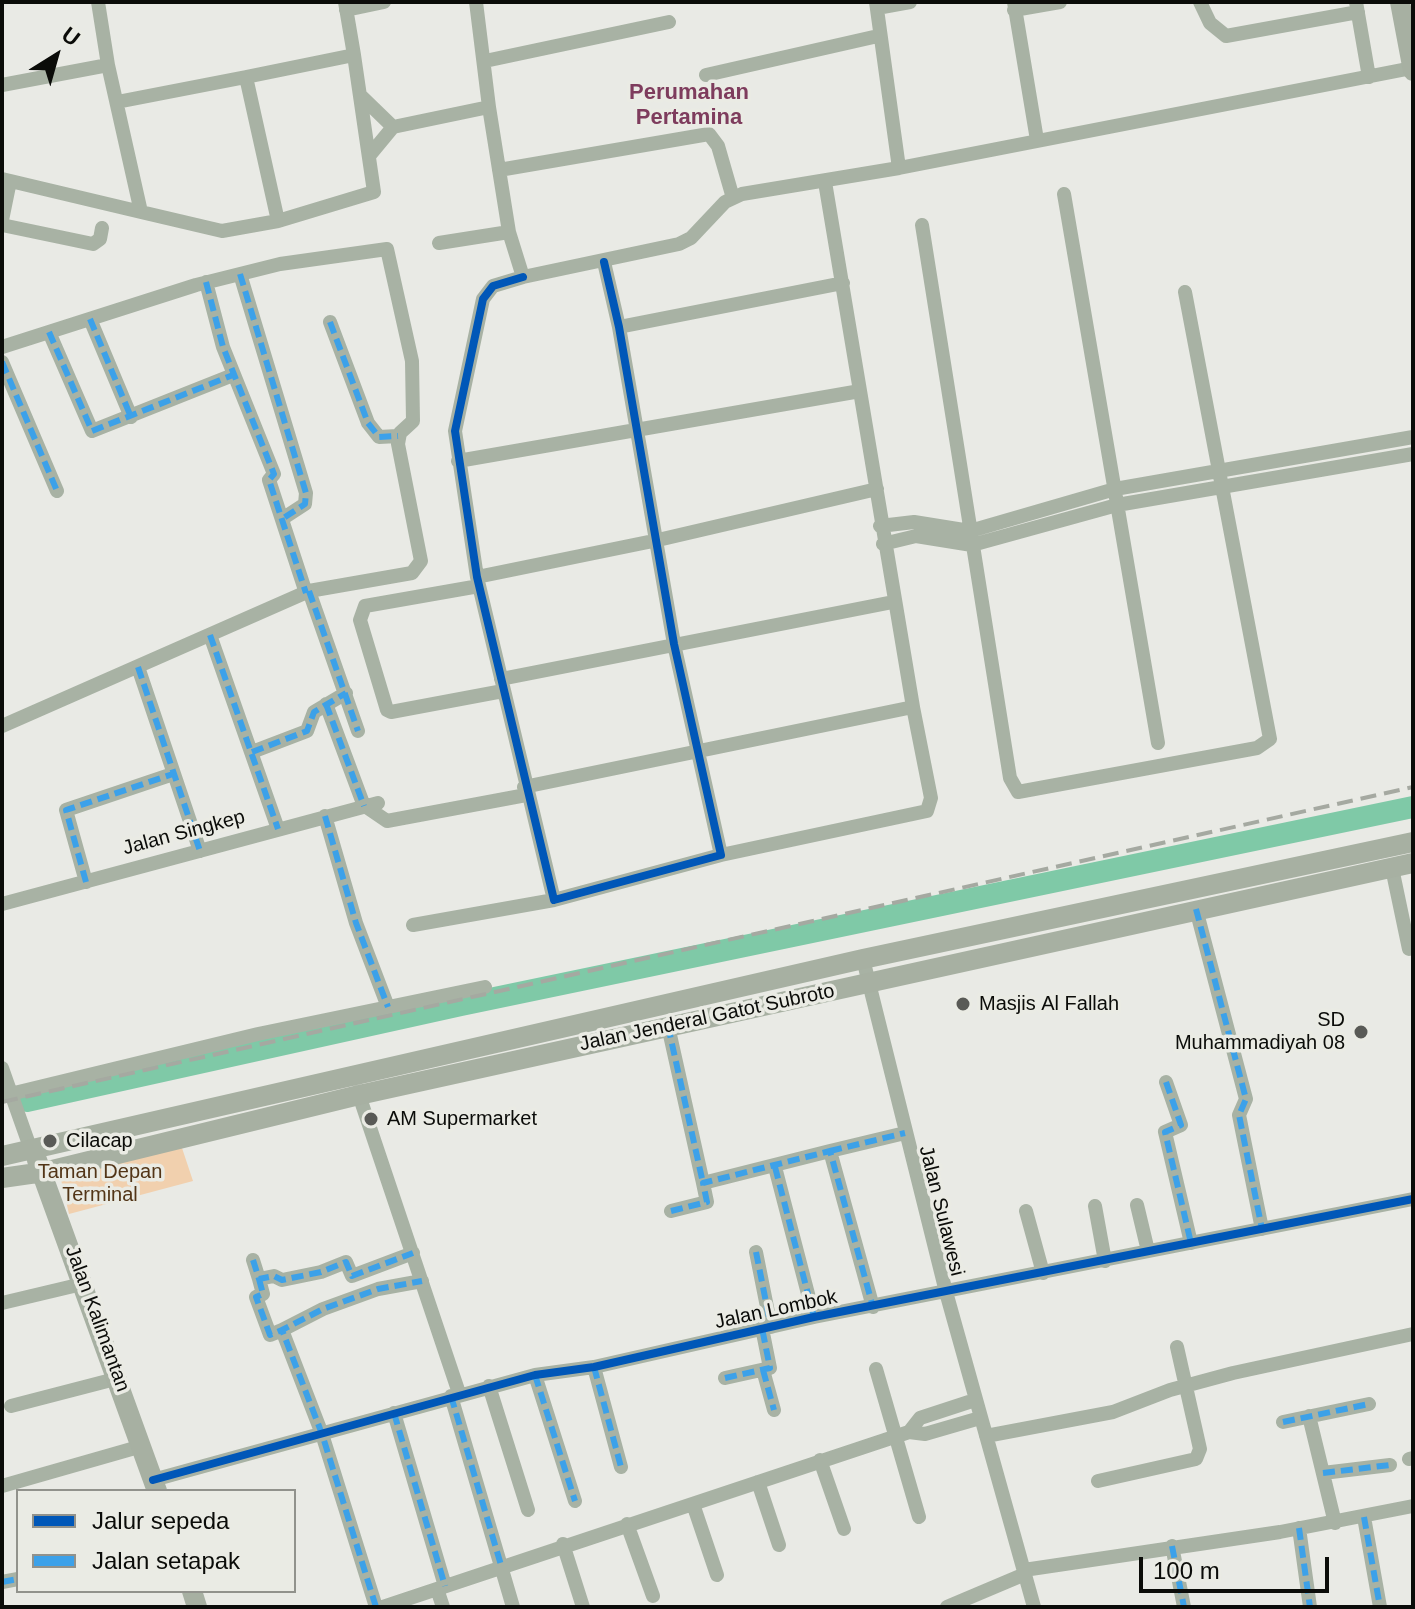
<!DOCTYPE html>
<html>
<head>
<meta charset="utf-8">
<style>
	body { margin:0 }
	#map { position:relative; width:1415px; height:1609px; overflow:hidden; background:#e9eae5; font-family:Arial,sans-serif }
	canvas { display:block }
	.frame { position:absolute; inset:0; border:4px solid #0b0c09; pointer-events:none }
	.legend { position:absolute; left:16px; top:1489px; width:280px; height:104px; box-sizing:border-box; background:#eaebe4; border:2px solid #91928c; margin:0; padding:10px 14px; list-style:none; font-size:24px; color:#0b0c09 }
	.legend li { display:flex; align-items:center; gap:16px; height:40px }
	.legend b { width:40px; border:2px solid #91928c }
	.north { position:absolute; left:16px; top:16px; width:80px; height:80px; -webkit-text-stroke:6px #eaebe4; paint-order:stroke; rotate:37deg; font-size:22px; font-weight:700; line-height:32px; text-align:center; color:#0b0c09 }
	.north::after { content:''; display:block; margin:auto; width:28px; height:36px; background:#0b0c09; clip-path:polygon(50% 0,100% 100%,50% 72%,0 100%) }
	.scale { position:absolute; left:1139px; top:1557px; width:190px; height:36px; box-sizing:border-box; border:4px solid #0b0c09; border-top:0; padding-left:10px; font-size:24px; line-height:28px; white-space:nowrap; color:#0b0c09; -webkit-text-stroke:6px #eaebe4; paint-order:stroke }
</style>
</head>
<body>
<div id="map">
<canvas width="1415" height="1609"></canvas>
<div class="frame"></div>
<ul class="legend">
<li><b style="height:10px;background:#0057b8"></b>Jalur sepeda</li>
<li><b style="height:10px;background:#3ca1e9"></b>Jalan setapak</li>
</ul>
<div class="north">U</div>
<div class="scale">100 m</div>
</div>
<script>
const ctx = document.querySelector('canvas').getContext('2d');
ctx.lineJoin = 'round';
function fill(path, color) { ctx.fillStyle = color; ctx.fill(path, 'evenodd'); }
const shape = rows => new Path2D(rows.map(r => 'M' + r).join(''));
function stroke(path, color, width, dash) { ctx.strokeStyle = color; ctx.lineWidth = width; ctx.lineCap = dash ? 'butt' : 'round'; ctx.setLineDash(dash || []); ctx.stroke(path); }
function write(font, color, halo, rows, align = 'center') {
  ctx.font = font + ' Arial,sans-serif'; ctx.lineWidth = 7; ctx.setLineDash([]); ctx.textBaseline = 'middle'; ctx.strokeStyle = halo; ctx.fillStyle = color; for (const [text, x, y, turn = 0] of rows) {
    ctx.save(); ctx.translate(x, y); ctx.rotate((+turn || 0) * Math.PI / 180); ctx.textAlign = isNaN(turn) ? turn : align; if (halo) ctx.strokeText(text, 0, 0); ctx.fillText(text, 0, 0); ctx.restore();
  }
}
fill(shape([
	[180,1142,193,1181,69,1214,59,1171]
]), '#f1d0ae');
stroke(shape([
	[27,1101,461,1005,1413,807]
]), '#7fc9a7', 22);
stroke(shape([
	[345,2,354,55],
	[476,2,489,107],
	[1014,2,1037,140],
	[1200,2,1210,23,1226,36,1358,12],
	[1356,2,1369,77],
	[877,8,910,2],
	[346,10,384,2],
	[1014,10,1060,2],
	[485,61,669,22],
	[706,75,878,36],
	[246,77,354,55,374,192,278,221],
	[2,85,108,65,98,2],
	[361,96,393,127],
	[117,102,246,77,278,221,222,231,141,212],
	[369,156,393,127,489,107,509,232,523,277,679,244,691,238,725,202,742,194,899,168,876,2],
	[899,168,1412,68],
	[499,170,709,134,718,146,733,198],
	[2,179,141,212,108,65],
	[1064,194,1158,743],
	[2,220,10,181],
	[2,225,93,244,100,239,102,228],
	[922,225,1010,778,1018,792,1257,748,1270,739,1185,292],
	[439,243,509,232],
	[240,274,306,493,305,504,282,519],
	[523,277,493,286,483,299,455,431,477,577,554,900,721,855,674,644,619,327,604,262],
	[206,282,223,347,274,474,269,480,306,593],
	[90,319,131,417],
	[330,322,368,423,379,437,398,436],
	[619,327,843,283],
	[49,332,92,431,233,375],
	[2,347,196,285,280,264,387,249,412,361,413,421,400,433,398,444,421,561,412,573,309,591,2,726],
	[2,362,57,491],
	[458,461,860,391],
	[880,526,914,522,970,531,1115,489,1413,437],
	[883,544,916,536,972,545,1117,505,1413,454],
	[477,577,658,540,877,489],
	[479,586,365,606,360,620,387,710,391,712,503,691],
	[309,591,358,731],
	[210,635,278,829],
	[138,667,200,851],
	[501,679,893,602],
	[326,704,364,806],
	[252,752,307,731,314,712,346,693],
	[524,787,913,707,825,182],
	[365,806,387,821,526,795],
	[325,816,356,923,388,1007],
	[721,855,927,811,931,798,913,707],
	[1392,868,1409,949],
	[86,882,66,810,173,774],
	[2,904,378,803],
	[1196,909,1246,1099,1239,1115,1262,1229],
	[413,925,554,900],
	[863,959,946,1292,1034,1607],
	[668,1026,703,1183],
	[2,1068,31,1150],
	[1166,1082,1181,1125,1165,1132,1191,1243],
	[359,1095,459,1393],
	[2,1096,258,1034,485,987],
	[830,1151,905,1133],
	[775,1167,814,1317],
	[1137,1205,1148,1251],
	[1095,1206,1105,1261],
	[671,1211,707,1202,703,1183,830,1151,873,1307],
	[1026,1211,1043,1273],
	[756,1252,771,1327],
	[253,1260,259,1279,274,1276,282,1280,321,1272,346,1262,352,1276,413,1253],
	[259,1279,263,1294,256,1297,270,1335,282,1330],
	[2,1303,82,1284],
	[594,1367,621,1467],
	[876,1369,919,1517],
	[763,1370,774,1410],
	[535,1375,575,1501],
	[725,1378,770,1368,762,1328],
	[489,1386,528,1510],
	[451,1396,513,1607],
	[975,1400,920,1418,909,1432,925,1434,980,1418],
	[11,1406,119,1378],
	[394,1413,445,1586],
	[1309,1416,1335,1523],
	[1283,1422,1369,1404],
	[986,1436,1113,1412,1170,1390,1233,1373,1413,1334],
	[1409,1459,1413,1458],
	[820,1460,844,1529],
	[1323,1473,1390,1465],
	[153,1480,535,1375,594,1367,814,1317,1413,1199],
	[1098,1481,1196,1459,1200,1449,1177,1347],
	[758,1482,779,1545],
	[2,1486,142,1446],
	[693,1504,717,1575],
	[1364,1517,1380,1607],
	[627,1524,653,1596],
	[1299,1528,1310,1607],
	[563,1544,583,1607],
	[1172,1546,1184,1607],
	[1024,1570,1280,1532,1413,1506],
	[2,1582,18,1579],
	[437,1589,443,1607],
	[376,1607,322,1434,282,1330,323,1309,378,1289,422,1281],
	[383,1607,909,1432],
	[947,1607,1025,1574]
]), '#a8b2a4', 14);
stroke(shape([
	[1400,2,1413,71],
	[2,1156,863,959,1413,842],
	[37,1160,157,1491],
	[2,1178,44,1172,359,1095,1413,863],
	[192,1591,197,1607]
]), '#a7b0a2', 20);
stroke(shape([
	[2,1102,1413,787]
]), '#a5a9a1', 4, [16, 8]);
stroke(shape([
	[240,274,306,493,305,504,282,519],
	[206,282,223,347,274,474,269,480,306,593],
	[90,319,131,417],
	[330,322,368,423,379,437,398,436],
	[49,332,92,431,233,375],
	[2,362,57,491],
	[309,591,358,731],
	[210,635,278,829],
	[138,667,200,851],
	[326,704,364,806],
	[252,752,307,731,314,712,346,693],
	[325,816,356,923,388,1007],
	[86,882,66,810,173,774],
	[1196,909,1246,1099,1239,1115,1262,1229],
	[668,1026,703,1183],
	[1166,1082,1181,1125,1165,1132,1191,1243],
	[830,1151,905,1133],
	[775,1167,814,1317],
	[671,1211,707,1202,703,1183,830,1151,873,1307],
	[756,1252,771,1327],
	[253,1260,259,1279,274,1276,282,1280,321,1272,346,1262,352,1276,413,1253],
	[259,1279,263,1294,256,1297,270,1335,282,1330],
	[594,1367,621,1467],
	[763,1370,774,1410],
	[535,1375,575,1501],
	[725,1378,770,1368,762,1328],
	[451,1396,501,1565],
	[394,1413,445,1586],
	[1283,1422,1369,1404],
	[1323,1473,1390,1465],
	[1364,1517,1380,1607],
	[1299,1528,1310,1607],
	[1172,1546,1184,1607],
	[2,1582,18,1579],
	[376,1607,322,1434,282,1330,323,1309,378,1289,422,1281]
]), '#3ca1e9', 6, [12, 6]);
stroke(shape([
	[523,277,493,286,483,299,455,431,477,577,554,900,721,855,674,644,619,327,604,262],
	[153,1480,535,1375,594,1367,814,1317,1413,1199]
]), '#0057b8', 8);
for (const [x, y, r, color] of [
	[963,1004,8,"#595a56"],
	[1361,1032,8,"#595a56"],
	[371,1119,8,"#595a56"],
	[50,1141,8,"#595a56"]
]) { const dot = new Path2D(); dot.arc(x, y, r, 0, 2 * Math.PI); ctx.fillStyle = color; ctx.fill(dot); stroke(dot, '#eaebe4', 3); }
write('20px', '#0b0c09', '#eaebe4', [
	["Jalan Singkep",184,833,-15],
	["Jalan Jenderal Gatot Subroto",707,1018,-12],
	["Jalan Sulawesi",941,1211,76],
	["Jalan Lombok",776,1310,-12],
	["Jalan Kalimantan",97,1319,70]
]);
write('20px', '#0b0c09', '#eaebe4', [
	["Masjis Al Fallah",979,1004],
	["SD",1345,1020,"right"],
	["Muhammadiyah 08",1345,1043,"right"],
	["AM Supermarket",387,1119],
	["Cilacap",66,1141]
], 'left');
write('20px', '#523517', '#eaebe4', [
	["Taman Depan",100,1172],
	["Terminal",100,1195]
]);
write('bold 22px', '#7e3c5d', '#eaebe4', [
	["Perumahan",689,93],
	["Pertamina",689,118]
]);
</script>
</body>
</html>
